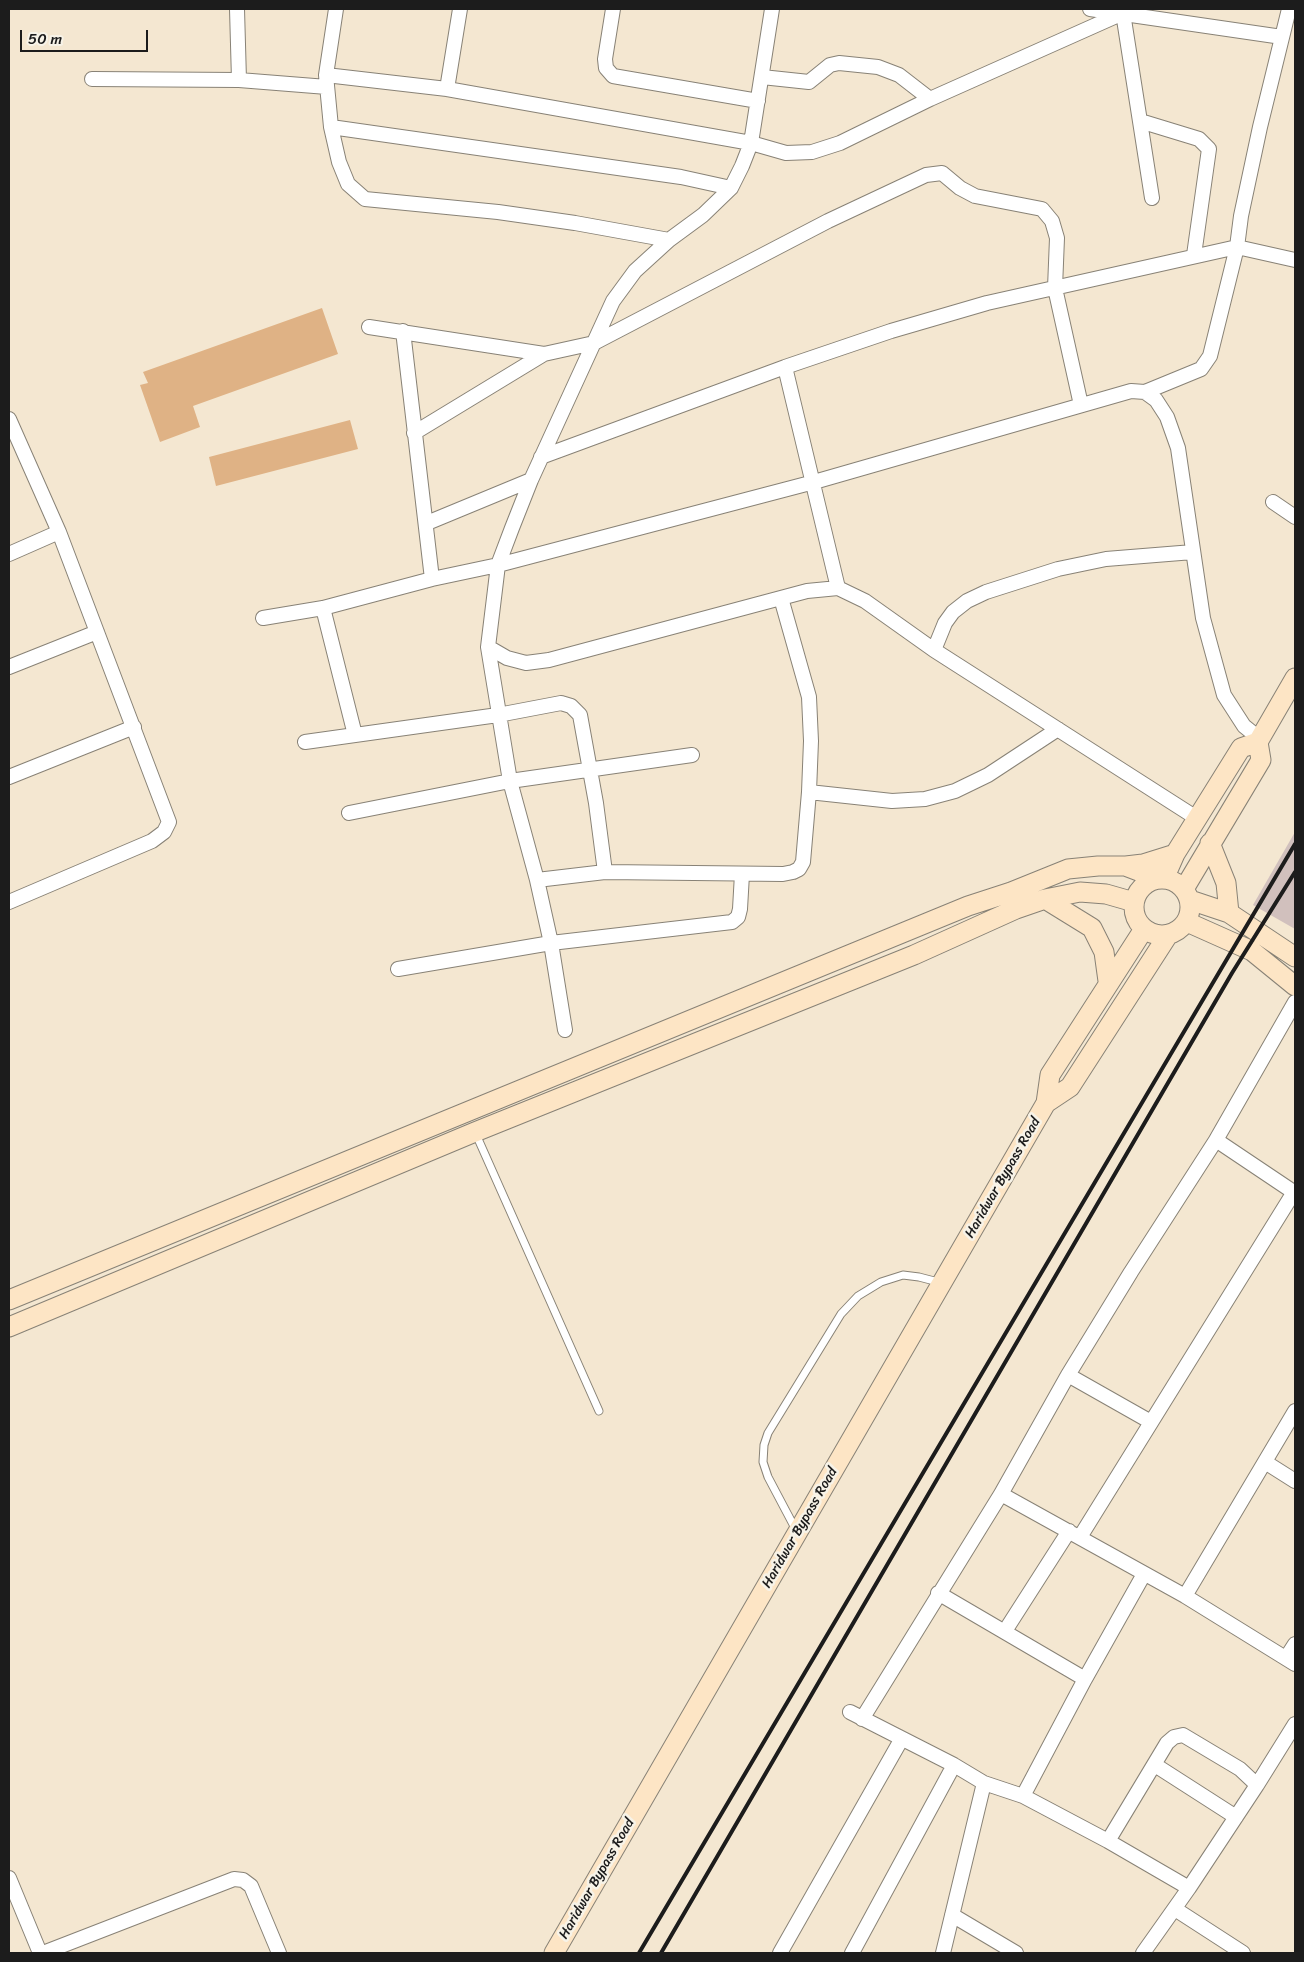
<!DOCTYPE html>
<html>
<head>
<meta charset="utf-8">
<style>
	body { margin:0 }
	#map { position:relative; width:1304px; height:1962px; overflow:hidden; background:#f4e7d1; font-family:Sriracha,sans-serif }
	canvas { display:block }
	.frame { position:absolute; inset:0; border:10px solid #1c1c1c; pointer-events:none }
	.scale { position:absolute; left:20px; top:30px; width:128px; height:22px; box-sizing:border-box; border:2px solid #1c1c1c; border-top:0; padding-left:6px; font-size:15px; line-height:18px; white-space:nowrap; color:#1c1c1c; -webkit-text-stroke:4px #f7f3e8; paint-order:stroke }
</style>
</head>
<body>
<div id="map">
<canvas width="1304" height="1962"></canvas>
<div class="frame"></div>
<div class="scale">50 m</div>
</div>
<script>
const ctx = document.querySelector('canvas').getContext('2d');
ctx.lineJoin = 'round';
function fill(path, color) { ctx.fillStyle = color; ctx.fill(path, 'evenodd'); }
const shape = rows => new Path2D(rows.map(r => 'M' + r).join(''));
function stroke(path, color, width, dash) { ctx.strokeStyle = color; ctx.lineWidth = width; ctx.lineCap = dash ? 'butt' : 'round'; ctx.setLineDash(dash || []); ctx.stroke(path); }
function write(font, color, halo, rows, align = 'center') {
  ctx.font = font + ' Sriracha,sans-serif'; ctx.lineWidth = 5; ctx.setLineDash([]); ctx.textBaseline = 'middle'; ctx.strokeStyle = halo; ctx.fillStyle = color; for (const [text, x, y, turn = 0] of rows) {
    ctx.save(); ctx.translate(x, y); ctx.rotate((+turn || 0) * Math.PI / 180); ctx.textAlign = isNaN(turn) ? turn : align; if (halo) ctx.strokeText(text, 0, 0); ctx.fillText(text, 0, 0); ctx.restore();
  }
}
fill(shape([
	[1295,832,1295,929,1253,905]
]), '#d1c0bd');
fill(shape([
	[322,308,338,354,193,406,200,427,160,442,140,385,148,383,143,372],
	[350,420,358,449,216,486,209,457]
]), '#dfb285');
const service = shape([
	[475,1132,599,1411],
	[796,1530,768,1477,763,1462,764,1445,768,1433,841,1314,858,1296,881,1282,903,1275,919,1277,942,1283]
]);
const minor = shape([
	[237,9,239,80],
	[336,9,326,75,331,127,339,162,348,184,365,199,498,212,575,223,669,240],
	[613,9,605,59,606,68,613,76,758,101],
	[772,9,751,143,742,166,731,188,703,215,669,240,635,271,613,301,531,480,512,528,498,565,488,647,507,658,526,663,549,660,807,591,838,588,865,601,934,650,1198,819],
	[1090,9,1282,37],
	[1123,13,1152,198],
	[326,75,447,89,751,143,786,153,812,152,840,143,930,99,1123,13,1124,9],
	[762,77,809,82,830,65,839,63,878,67,899,75,930,99],
	[92,79,239,80,327,87],
	[447,89,460,9],
	[1140,121,1199,139,1209,149,1194,255],
	[331,127,681,177,731,188],
	[369,327,544,354],
	[403,331,432,579],
	[785,367,838,588],
	[1145,392,1201,369,1210,356,1237,247,1241,216,1260,127,1289,9],
	[9,419,59,532,169,822,164,832,152,841,9,902],
	[414,433,544,354,594,343,828,221,926,175,942,173,960,188,975,196,1042,209,1052,221,1057,238,1055,288,1081,405],
	[541,457,785,367,891,331,987,303,1237,247,1295,260],
	[1273,502,1295,517],
	[427,523,531,480],
	[9,554,59,532],
	[323,608,355,735],
	[263,618,323,608,432,579,498,565,814,482,1131,391,1145,392,1156,400,1167,417,1178,448,1203,618,1224,695,1244,726,1260,739],
	[488,647,510,781,537,880,551,943,565,1030],
	[934,650,945,623,953,612,967,601,986,592,1058,569,1106,559,1193,552],
	[9,667,97,632],
	[305,742,498,715,561,703,571,706,580,715,596,803,605,872],
	[9,777,134,727],
	[809,792,892,801,925,799,955,791,988,775,1058,729],
	[349,813,510,781,692,755],
	[537,880,605,872,783,874,793,872,799,869,803,862,809,792,811,741,809,697,781,598],
	[398,969,551,943,732,922,738,917,740,909,742,874],
	[1216,1140,1295,1193],
	[1068,1375,1151,1422],
	[1265,1462,1295,1481],
	[1001,1494,1185,1596,1295,1664],
	[1080,1537,1294,1192],
	[938,1593,1085,1679],
	[1185,1596,1295,1411],
	[1005,1631,1069,1531],
	[1286,1658,1295,1644],
	[850,1712,954,1765,984,1783,1023,1796,1108,1841,1189,1888,1143,1953],
	[862,1719,1001,1494,1068,1375,1131,1272,1216,1140,1295,1002],
	[1155,1765,1236,1817],
	[1257,1785,1295,1724],
	[1023,1796,1085,1679,1144,1574],
	[1108,1841,1167,1743,1174,1737,1183,1735,1240,1769,1257,1785,1189,1888],
	[9,1878,40,1953],
	[1175,1909,1243,1953],
	[952,1915,1016,1953],
	[43,1953,234,1879,243,1880,251,1886,279,1953],
	[780,1953,901,1740],
	[852,1953,954,1765],
	[943,1953,984,1783]
]);
const secondary = shape([
	[1210,843,1226,883,1229,913],
	[1126,866,1143,864,1175,854],
	'1134 907a28 28 0 1 1 56 0a28 28 0 1 1-56 0Z',
	[1164,879,1175,854,1241,748,1258,742],
	[1184,889,1261,760,1258,742,1295,678],
	[1045,899,1092,928,1104,952,1108,981],
	[1190,900,1229,913,1295,957],
	[1187,922,1252,951,1295,986],
	[1046,1103,1070,1087,1168,935],
	[9,1300,968,906,1011,892,1068,869,1098,866,1125,866,1159,879],
	[9,1327,475,1132,914,955,1016,909,1045,899,1080,892,1106,894,1134,902],
	[554,1953,1046,1103,1050,1075,1144,929]
]);
stroke(service, '#888276', 9);
stroke(minor, '#888276', 16);
stroke(secondary, '#888276', 21);
stroke(service, '#fff', 7);
stroke(minor, '#fff', 14);
stroke(secondary, '#fde5c5', 19);
stroke(shape([
	[639,1953,1295,844],
	[661,1953,1232,973,1295,872]
]), '#1c1c1c', 4);
write('14px', '#1c1c1c', '#f7f3e8', [
	["Haridwar Bypass Road",1003,1178,-60],
	["Haridwar Bypass Road",800,1528,-60],
	["Haridwar Bypass Road",597,1879,-60]
]);
</script>
</body>
</html>
